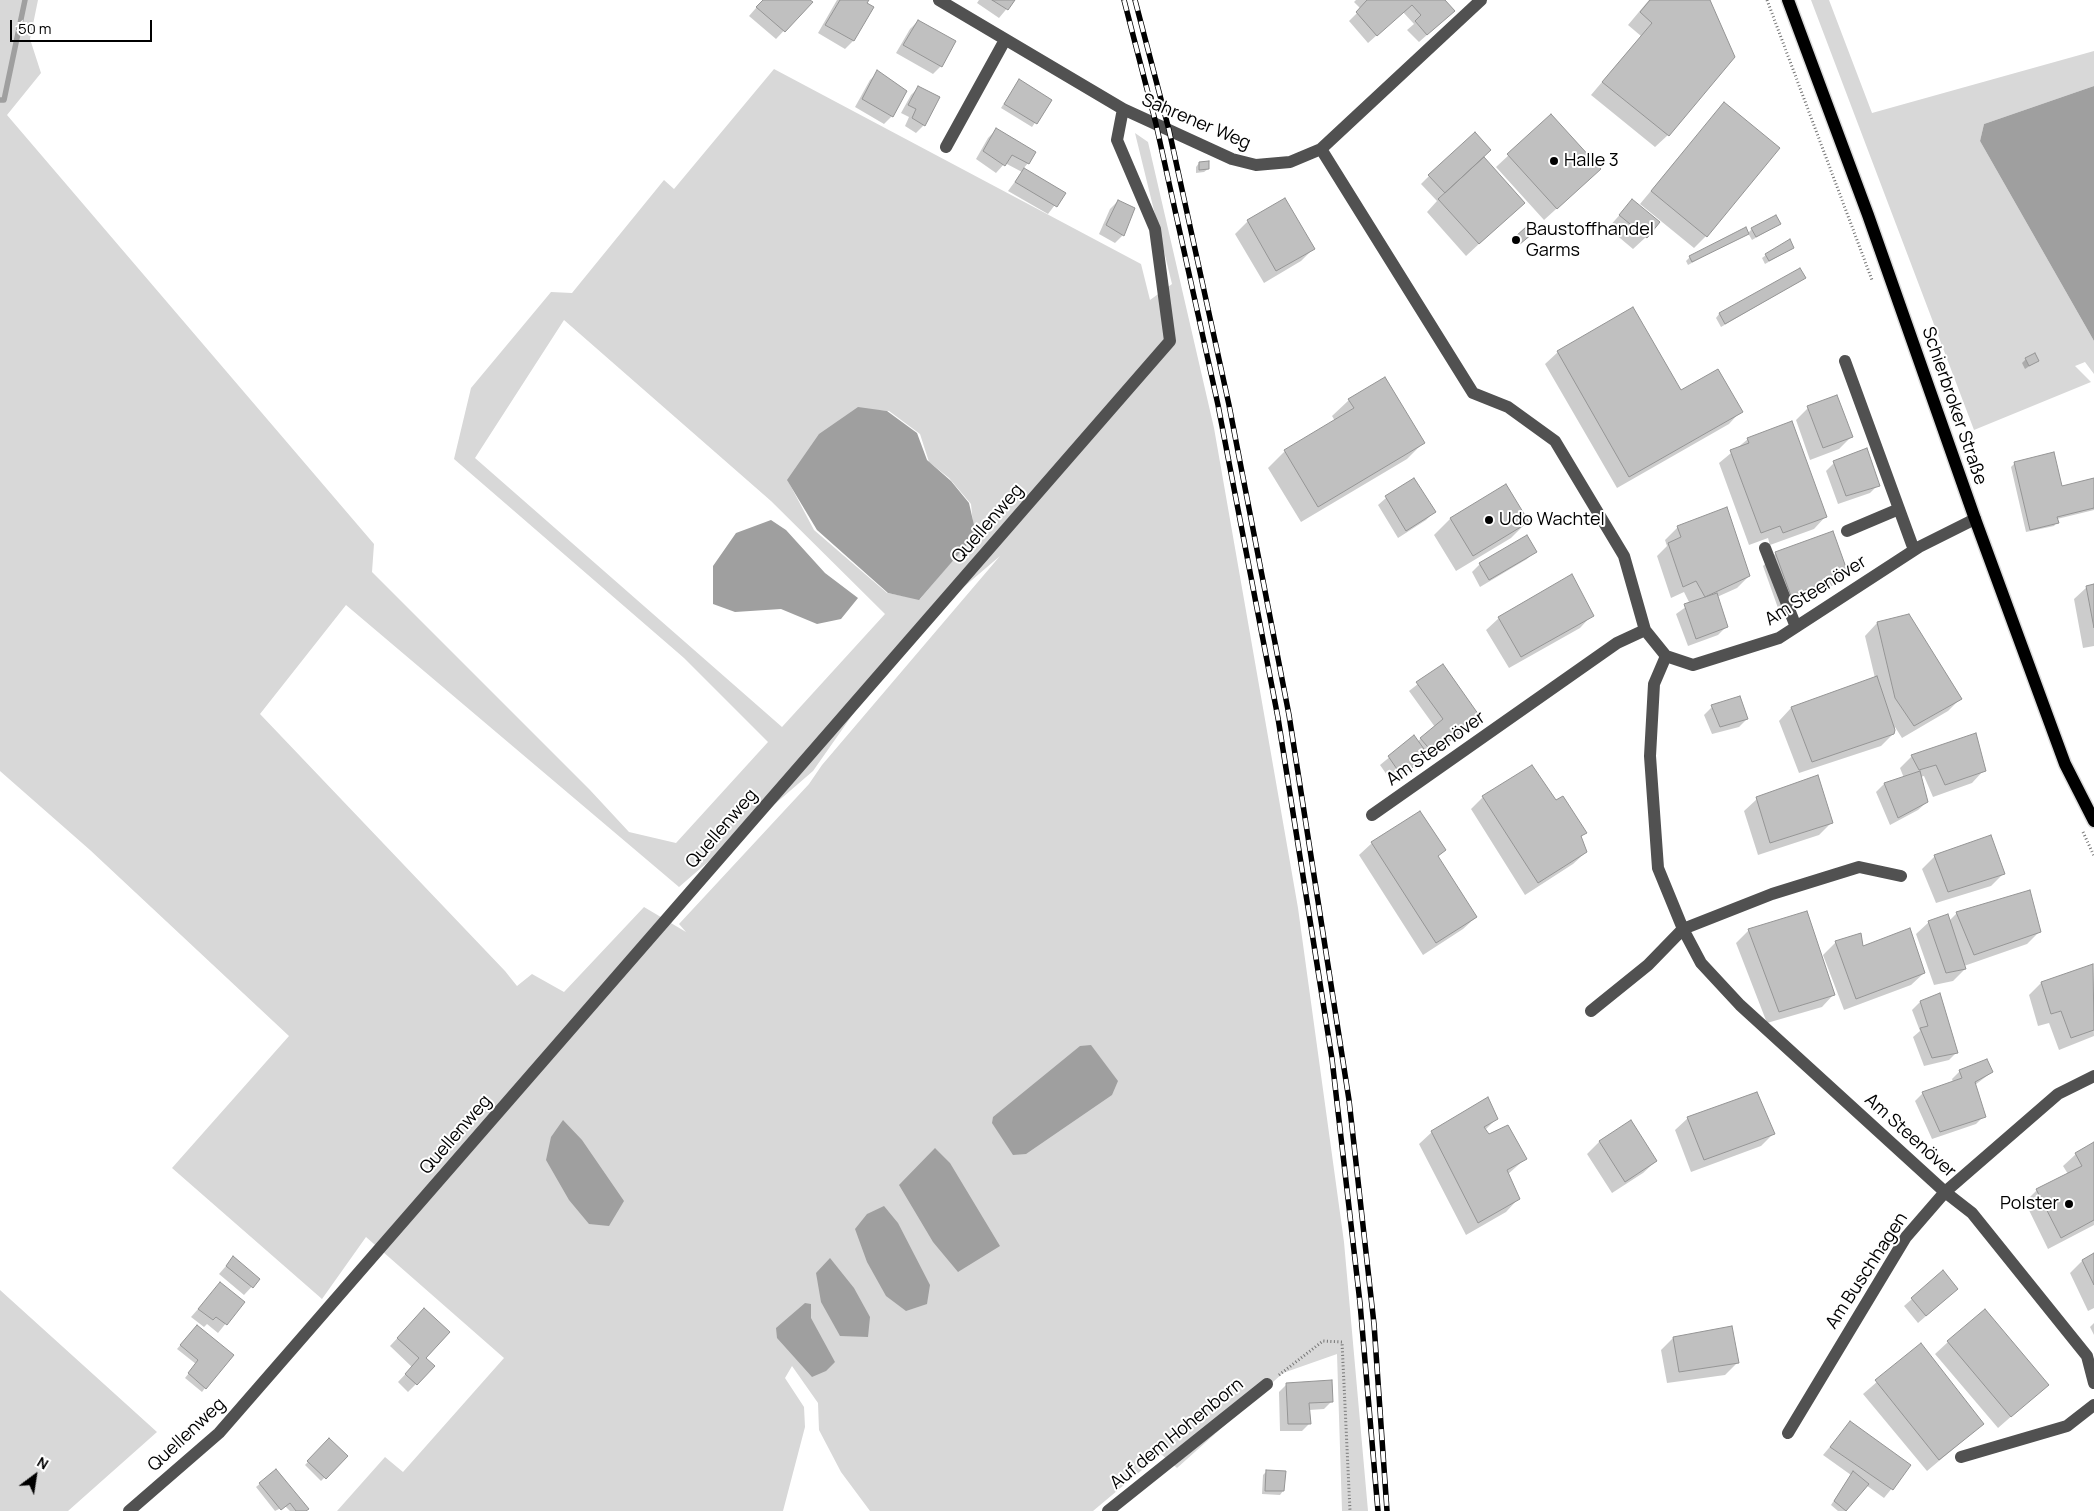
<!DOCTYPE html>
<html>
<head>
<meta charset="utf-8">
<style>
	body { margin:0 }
	#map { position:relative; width:2094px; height:1511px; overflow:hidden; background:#fff; font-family:Manrope,sans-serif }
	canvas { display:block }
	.north { position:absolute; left:10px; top:1451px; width:50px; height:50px; -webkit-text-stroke:4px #fff; paint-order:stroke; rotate:31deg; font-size:14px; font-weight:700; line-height:20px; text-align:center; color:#000 }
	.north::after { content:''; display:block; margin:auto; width:18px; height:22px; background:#000; clip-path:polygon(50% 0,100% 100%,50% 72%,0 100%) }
	.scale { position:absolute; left:10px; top:20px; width:142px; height:22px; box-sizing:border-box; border:2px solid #000; border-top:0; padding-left:6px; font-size:15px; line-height:18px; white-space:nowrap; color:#000; -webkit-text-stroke:4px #fff; paint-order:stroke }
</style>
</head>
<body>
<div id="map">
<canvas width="2094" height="1511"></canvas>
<div class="north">N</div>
<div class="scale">50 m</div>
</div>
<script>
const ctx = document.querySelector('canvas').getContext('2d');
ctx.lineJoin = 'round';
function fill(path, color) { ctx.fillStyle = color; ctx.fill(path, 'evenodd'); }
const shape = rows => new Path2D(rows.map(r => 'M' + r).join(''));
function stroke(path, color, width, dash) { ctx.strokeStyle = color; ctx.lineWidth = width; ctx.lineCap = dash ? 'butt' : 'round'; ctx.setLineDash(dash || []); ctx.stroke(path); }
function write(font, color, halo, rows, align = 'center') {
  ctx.font = font + ' Manrope,sans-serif'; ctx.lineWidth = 4; ctx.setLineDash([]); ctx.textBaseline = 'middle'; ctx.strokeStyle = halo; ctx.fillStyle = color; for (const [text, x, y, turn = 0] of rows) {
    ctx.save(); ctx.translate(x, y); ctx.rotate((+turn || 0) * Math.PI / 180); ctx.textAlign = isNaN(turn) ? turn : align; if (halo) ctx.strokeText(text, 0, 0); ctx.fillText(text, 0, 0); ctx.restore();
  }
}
fill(shape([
	[0,0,38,0,30,39,41,73,7,115,374,544,372,572,590,790,629,832,676,843,768,742,684,658,454,459,471,388,551,292,572,293,664,180,674,189,774,69,1141,264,1150,300,1172,284,1135,133,1148,142,1214,428,1298,908,1344,1242,1368,1511,1342,1511,1337,1354,1283,1373,1177,1468,1161,1454,1093,1511,870,1511,841,1472,819,1430,818,1403,792,1366,785,1378,804,1407,805,1427,783,1511,337,1511,385,1457,403,1472,504,1358,366,1237,322,1299,172,1168,289,1036,90,850,0,771],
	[564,320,771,501,885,614,782,727,475,458],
	[856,409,889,411,920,434,929,462,949,478,971,504,974,535,920,599,887,593,814,530,788,481],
	[1000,556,822,765,809,784,679,924,686,932,644,907,564,992,532,974,517,986,505,971,260,714,346,605,679,887,813,771,910,633],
	[1811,0,1829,0,1872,113,2094,51,2094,86,1984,124,1980,141,2094,341,2094,374,2085,362,2075,366,2091,382,1974,430],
	[0,1290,157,1432,68,1511,0,1511]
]), '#d8d8d8');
fill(shape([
	[2094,86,2094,341,1980,141,1984,124],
	[858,407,887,411,917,433,927,460,951,481,969,503,976,534,919,600,888,593,817,530,787,480,819,434],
	[771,520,786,530,825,573,858,598,841,619,817,624,781,609,735,612,713,604,713,566,736,533],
	[1091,1045,1118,1081,1112,1095,1026,1154,1013,1155,992,1123,993,1117,1080,1046],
	[563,1120,582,1140,624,1201,609,1226,589,1224,569,1200,546,1160,551,1137],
	[935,1148,950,1163,1000,1246,958,1272,933,1242,899,1185],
	[884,1206,898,1223,930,1285,927,1304,906,1311,886,1296,867,1262,855,1229,867,1214],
	[830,1258,854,1288,870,1317,868,1337,840,1336,821,1302,816,1273],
	[805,1303,811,1304,811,1318,835,1362,826,1371,812,1377,777,1338,776,1328]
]), '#9f9f9f');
fill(shape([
	[763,0,808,0,811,2,776,39,749,16],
	[837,0,867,0,853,41,845,49,818,33],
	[979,0,1014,0,999,18,977,3],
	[1356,0,1444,0,1445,19,1419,42,1407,30,1414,24,1403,12,1368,43,1349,21,1361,9,1354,2],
	[1649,0,1709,0,1668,135,1655,147,1591,95,1641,36,1628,25],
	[918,21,941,66,933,74,896,53,910,29],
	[878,72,892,116,884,124,855,107,870,80],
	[1019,80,1051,100,1032,127,1001,108],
	[919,87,924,125,916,133,905,126,909,117,901,113,911,95],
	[1724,103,1706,236,1694,248,1640,204],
	[1551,116,1587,181,1544,220,1496,167],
	[996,130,1028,163,1023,169,1064,193,1048,214,1008,191,1022,172,1005,163,996,173,976,159,988,138],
	[1482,158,1523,203,1466,256,1427,212,1437,201,1421,184,1429,176],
	[1199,163,1208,169,1204,172,1196,173,1196,167],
	[1285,200,1313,249,1301,261,1264,283,1235,234,1248,221],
	[1118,201,1123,235,1115,243,1099,234,1110,209],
	[1632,201,1646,237,1633,249,1608,228],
	[1779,224,1752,240,1748,233,1752,229],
	[1747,233,1688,265,1686,261,1690,257],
	[1527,237,1516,246,1512,241,1515,238],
	[1793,248,1765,264,1762,258,1766,255],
	[1799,269,1804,278,1800,281,1721,327,1716,318,1719,314],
	[1558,352,1680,392,1741,411,1729,424,1617,488,1545,364],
	[2026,359,2037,361,2025,369,2022,363],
	[1349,400,1423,443,1407,459,1301,522,1268,468,1285,451,1335,421,1332,416],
	[1808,408,1851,437,1839,449,1810,460,1796,420],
	[1748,439,1826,516,1814,529,1770,545,1768,538,1749,545,1719,463],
	[1834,463,1878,485,1870,493,1838,504,1826,471],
	[2015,463,2061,487,2094,480,2094,510,2057,519,2057,522,2054,526,2026,532,2011,467],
	[1414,480,1434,512,1426,520,1398,538,1378,505,1386,498],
	[1505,486,1527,522,1511,538,1456,571,1434,535,1450,519],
	[1726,508,1749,576,1737,588,1717,597,1726,627,1718,635,1688,646,1676,614,1690,604,1684,592,1671,598,1657,556,1667,546,1665,540,1677,528],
	[1526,537,1535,551,1527,559,1480,587,1472,572,1480,564],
	[1776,553,1846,573,1834,585,1778,608,1763,566],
	[2094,586,2094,646,2083,648,2074,599,2087,587],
	[1592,615,1580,628,1509,668,1486,630,1499,618],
	[1909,615,1961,698,1948,711,1902,738,1895,727,1893,734,1881,746,1799,773,1779,721,1791,708,1875,678,1865,636,1877,623],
	[1442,665,1480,718,1472,726,1392,782,1380,765,1414,737,1417,742,1435,727,1409,691],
	[1712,707,1747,719,1739,727,1712,734,1704,715],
	[1912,756,1984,770,1972,783,1933,797,1924,776,1920,777,1927,802,1918,810,1890,825,1876,792,1884,784,1904,778,1900,768],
	[1483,797,1556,802,1586,832,1580,838,1586,852,1573,864,1525,895,1471,809],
	[1757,799,1832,822,1819,835,1758,855,1744,811],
	[1372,843,1444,850,1437,857,1476,917,1463,929,1423,955,1359,855],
	[1935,856,2003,874,1991,886,1936,903,1922,869],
	[1957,913,2039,932,2027,944,1964,966,1965,969,1953,981,1934,985,1916,934,1929,922,1949,921],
	[1749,930,1834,994,1822,1007,1767,1023,1736,943],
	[1836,942,1862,947,1924,973,1911,985,1844,1010,1823,955],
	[2092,965,2094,1036,2059,1050,2049,1023,2038,1026,2029,995,2041,983],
	[1939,995,1957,1052,1949,1060,1924,1066,1913,1037,1920,1031,1912,1010,1920,1002],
	[1960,1071,1992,1072,1975,1085,1984,1116,1976,1124,1932,1139,1915,1101,1923,1093,1953,1082,1952,1079],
	[1688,1118,1773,1134,1761,1146,1691,1172,1675,1130],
	[1496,1119,1485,1130,1488,1136,1525,1159,1507,1175,1518,1199,1506,1212,1466,1235,1419,1144,1432,1132],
	[1631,1122,1656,1161,1643,1173,1612,1193,1587,1154,1599,1142],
	[2094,1144,2094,1225,2048,1249,2025,1202,2037,1190,2068,1174,2063,1166,2076,1154],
	[2094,1255,2094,1308,2088,1311,2070,1273,2082,1261],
	[233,1258,258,1280,244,1295,219,1274],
	[220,1284,243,1302,218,1333,207,1324,204,1327,191,1317],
	[1948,1297,1918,1323,1904,1306,1912,1299],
	[416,1318,424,1358,416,1384,408,1392,398,1382,412,1367,390,1346],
	[2094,1323,2094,1335,2090,1327],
	[193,1330,205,1388,202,1392,185,1378,196,1364,177,1349],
	[1673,1338,1738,1362,1725,1375,1667,1383,1661,1350],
	[1948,1342,2047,1385,1998,1428,1935,1354],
	[1921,1344,1983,1424,1927,1471,1863,1394],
	[1287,1384,1332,1401,1324,1409,1309,1410,1310,1423,1302,1431,1280,1431,1279,1392],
	[1850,1423,1910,1466,1884,1498,1866,1485,1846,1511,1838,1511,1831,1505,1851,1475,1823,1455],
	[329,1440,346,1456,321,1481,305,1465],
	[276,1470,305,1511,290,1511,285,1506,275,1511,256,1487],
	[1267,1471,1283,1491,1280,1495,1262,1494,1263,1475]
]), '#0003');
stroke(shape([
	[0,100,4,100,25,0]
]), '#9f9f9f', 5.5);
const building = shape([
	[763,0,810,0,813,2,785,32,756,7,763,0],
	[840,0,869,0,867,3,874,7,854,41,825,25,840,0],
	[992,0,1015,0,1008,10,992,0],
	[1367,0,1445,0,1455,11,1427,35,1415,21,1421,15,1412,5,1377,36,1356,12,1367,0],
	[1650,0,1710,0,1735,57,1669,136,1602,82,1652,23,1640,12,1650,0],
	[918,20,956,41,942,67,903,45,918,20],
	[877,70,907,91,893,117,862,99,877,70],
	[1019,79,1052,100,1037,124,1004,104,1019,79],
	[918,86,940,97,925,126,912,118,916,109,908,105,918,86],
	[1724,102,1780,148,1707,237,1651,191,1724,102],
	[1551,114,1601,169,1557,209,1507,154,1551,114],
	[996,128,1036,152,1029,164,1012,155,1005,166,983,151,996,128],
	[1475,132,1491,150,1445,193,1428,175,1475,132],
	[1484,157,1525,203,1479,244,1438,199,1484,157],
	[1209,161,1209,169,1199,170,1199,162,1209,161],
	[1024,168,1066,193,1057,207,1015,182,1024,168],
	[1285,198,1315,249,1276,271,1247,220,1285,198],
	[1632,199,1660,222,1647,238,1619,215,1632,199],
	[1118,200,1135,208,1124,236,1106,225,1118,200],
	[1776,215,1781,224,1756,237,1751,228,1776,215],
	[1526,227,1532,234,1520,244,1515,237,1526,227],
	[1746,227,1749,234,1692,262,1689,256,1746,227],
	[1790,239,1794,248,1769,261,1765,254,1790,239],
	[1800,268,1806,278,1725,324,1719,313,1800,268],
	[1633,307,1681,390,1718,369,1743,412,1629,477,1557,351,1633,307],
	[2035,353,2039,361,2029,366,2025,358,2035,353],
	[1385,377,1425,443,1318,507,1284,450,1354,408,1348,399,1385,377],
	[1837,395,1853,437,1823,448,1807,406,1837,395],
	[1792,421,1827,517,1783,533,1780,526,1761,533,1730,450,1749,443,1747,438,1792,421],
	[1867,448,1880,486,1846,496,1833,461,1867,448],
	[2054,452,2062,486,2094,478,2094,508,2057,517,2059,523,2030,530,2014,462,2054,452],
	[1414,478,1436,512,1406,531,1385,496,1414,478],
	[1506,484,1529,522,1473,556,1450,518,1506,484],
	[1727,507,1750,576,1705,597,1696,581,1683,587,1668,543,1681,537,1677,526,1727,507],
	[1833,531,1848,573,1791,596,1775,552,1833,531],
	[1527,535,1537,552,1489,580,1479,563,1527,535],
	[1572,574,1594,616,1521,657,1498,617,1572,574],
	[2094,584,2094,628,2086,586,2094,584],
	[1717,593,1728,627,1696,639,1684,604,1717,593],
	[1909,614,1962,699,1914,726,1895,698,1877,622,1909,614],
	[1443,664,1481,718,1433,753,1420,738,1443,719,1416,682,1443,664],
	[1877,676,1895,730,1894,734,1812,762,1791,707,1877,676],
	[1740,696,1748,719,1720,727,1711,705,1740,696],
	[1976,733,1986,771,1945,785,1936,765,1919,770,1911,755,1976,733],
	[1414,735,1429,756,1401,775,1388,756,1414,735],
	[1532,765,1556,800,1563,796,1587,833,1581,836,1587,852,1538,883,1482,796,1532,765],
	[1920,771,1928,802,1898,818,1884,783,1920,771],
	[1818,775,1833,823,1770,843,1756,797,1818,775],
	[1420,811,1446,850,1438,856,1477,917,1436,943,1371,842,1420,811],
	[1991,835,2005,874,1948,892,1934,855,1991,835],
	[2030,890,2041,932,1974,955,1956,912,2030,890],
	[1807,911,1835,995,1779,1012,1748,929,1807,911],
	[1948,914,1966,969,1946,973,1928,921,1948,914],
	[1910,928,1925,973,1856,999,1835,941,1861,933,1863,946,1910,928],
	[2093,964,2094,1030,2071,1038,2061,1011,2051,1014,2041,982,2093,964],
	[1940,993,1958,1053,1932,1058,1920,1028,1928,1026,1920,1001,1940,993],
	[1987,1059,1993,1072,1975,1082,1986,1117,1940,1132,1922,1092,1962,1078,1959,1070,1987,1059],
	[1757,1092,1775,1134,1704,1160,1687,1117,1757,1092],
	[1488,1097,1498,1119,1484,1127,1489,1134,1508,1125,1527,1159,1507,1170,1520,1199,1478,1223,1431,1131,1488,1097],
	[1631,1120,1657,1161,1625,1182,1599,1141,1631,1120],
	[2094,1142,2094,1220,2061,1238,2036,1189,2082,1166,2075,1153,2094,1142],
	[2094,1253,2094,1285,2082,1260,2094,1253],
	[233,1256,260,1279,253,1288,226,1266,233,1256],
	[1943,1270,1958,1289,1926,1316,1911,1298,1943,1270],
	[220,1282,245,1302,227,1325,216,1317,213,1320,198,1309,220,1282],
	[424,1308,450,1332,426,1358,435,1366,417,1385,405,1374,419,1358,397,1338,424,1308],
	[1985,1309,2049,1385,2011,1417,1947,1341,1985,1309],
	[197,1325,234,1355,206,1389,188,1373,198,1360,180,1345,197,1325],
	[1732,1326,1739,1363,1679,1372,1673,1337,1732,1326],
	[1921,1343,1984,1424,1939,1460,1875,1380,1921,1343],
	[1332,1380,1333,1402,1309,1403,1311,1424,1288,1424,1286,1383,1332,1380],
	[1850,1421,1911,1465,1893,1490,1830,1447,1850,1421],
	[329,1438,348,1456,326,1479,307,1461,329,1438],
	[276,1469,309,1509,306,1511,296,1511,290,1503,281,1510,259,1483,276,1469],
	[1266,1470,1286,1471,1284,1491,1265,1491,1266,1470],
	[1853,1471,1869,1484,1846,1511,1834,1501,1853,1471]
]);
fill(building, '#c0c0c0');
stroke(building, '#959595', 1);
const major = shape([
	[1788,0,1868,215,1975,519,2065,764,2094,821]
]);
stroke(major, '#dbdbdb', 15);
stroke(shape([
	[1767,0,1872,280],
	[2083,832,2094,856],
	[1279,1375,1323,1341,1342,1342,1350,1511]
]), '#737373', 3, [1, 2.5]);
stroke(shape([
	[939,0,1123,109,1232,159,1256,165,1290,162,1321,149,1481,0],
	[946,147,1005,40],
	[1321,149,1473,393,1508,407,1555,441,1624,556,1645,630,1666,656,1654,684,1650,756,1658,868,1683,929,1701,963,1740,1005,1945,1192,1972,1213,2087,1356,2094,1383],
	[1845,361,1914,550],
	[1847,531,1899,509],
	[1765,548,1796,627],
	[1666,656,1693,665,1779,638,1919,547,1975,519],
	[1372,815,1617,643,1645,630],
	[1591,1011,1648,965,1683,929,1772,894,1859,867,1901,876],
	[1788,1433,1906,1237,1945,1192,2058,1094,2094,1076],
	[1961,1457,2067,1426,2094,1405],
	[129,1511,219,1433,1170,341,1155,229,1117,140,1123,109],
	[1108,1511,1267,1384]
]), '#515151', 12);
stroke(major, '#000', 12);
const rail = shape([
	[1124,0,1156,124,1218,405,1278,718,1332,1059,1360,1303,1378,1511],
	[1135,0,1169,130,1229,405,1289,715,1349,1100,1374,1324,1387,1511]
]);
stroke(rail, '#000', 5.5);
stroke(rail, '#fff', 4, [11]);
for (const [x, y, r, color] of [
	[1554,161,5,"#000"],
	[1516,240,5,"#000"],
	[1489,520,5,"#000"],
	[2069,1204,5,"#000"]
]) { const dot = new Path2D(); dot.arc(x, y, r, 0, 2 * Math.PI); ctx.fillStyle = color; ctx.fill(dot); stroke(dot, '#fff', 2); }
write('18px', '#000', '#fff', [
	["Sahrener Weg",1196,122,23],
	["Schierbroker Straße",1954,406,71],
	["Quellenweg",988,524,-49],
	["Am Steenöver",1816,591,-32],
	["Am Steenöver",1436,749,-35],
	["Quellenweg",722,829,-49],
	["Quellenweg",456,1135,-49],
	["Am Steenöver",1910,1136,42],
	["Am Buschhagen",1867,1271,-57],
	["Auf dem Hohenborn",1177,1434,-39],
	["Quellenweg",187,1435,-43]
]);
write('18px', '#000', '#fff', [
	["Halle 3",1564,161],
	["Baustoffhandel",1526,230],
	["Garms",1526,251],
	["Udo Wachtel",1499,520],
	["Polster",2059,1204,"right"]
], 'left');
</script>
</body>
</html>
